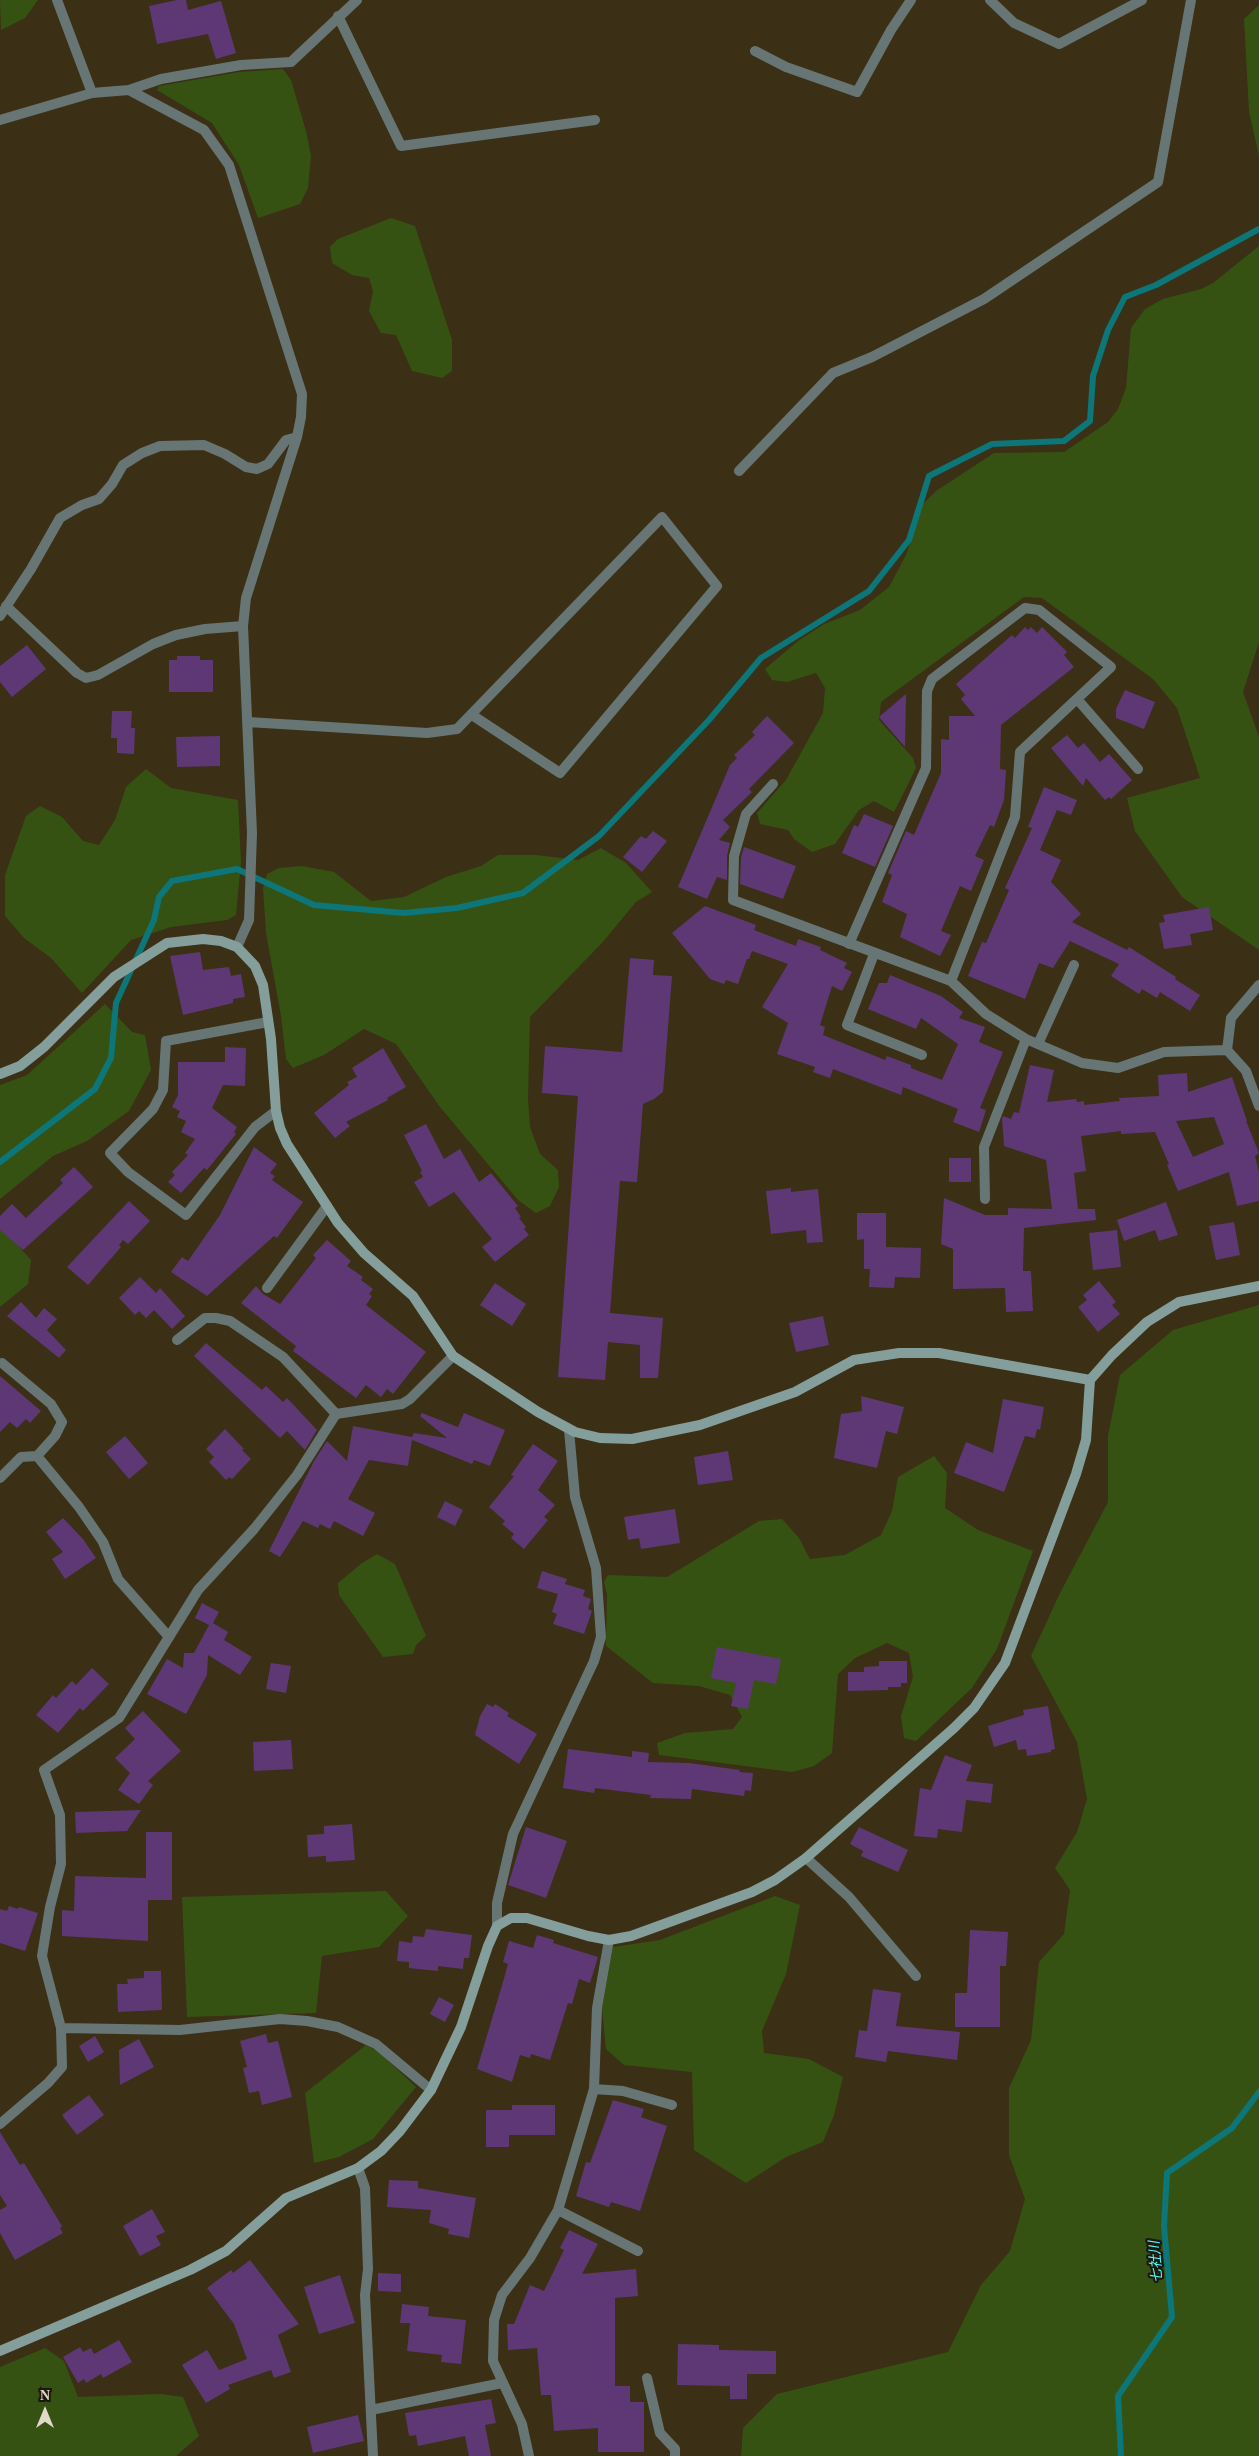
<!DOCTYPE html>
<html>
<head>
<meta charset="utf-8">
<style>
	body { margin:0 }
	#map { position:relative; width:1259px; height:2456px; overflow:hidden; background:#3b2f16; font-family:Georgia,serif }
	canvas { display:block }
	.north { position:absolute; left:20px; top:2386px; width:50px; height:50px; -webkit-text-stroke:4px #1d180d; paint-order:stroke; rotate:0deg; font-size:14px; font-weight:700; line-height:20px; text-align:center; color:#e1dacb }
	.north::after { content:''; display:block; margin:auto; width:18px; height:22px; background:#e1dacb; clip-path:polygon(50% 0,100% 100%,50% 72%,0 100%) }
</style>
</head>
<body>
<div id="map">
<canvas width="1259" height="2456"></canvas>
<div class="north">N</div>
</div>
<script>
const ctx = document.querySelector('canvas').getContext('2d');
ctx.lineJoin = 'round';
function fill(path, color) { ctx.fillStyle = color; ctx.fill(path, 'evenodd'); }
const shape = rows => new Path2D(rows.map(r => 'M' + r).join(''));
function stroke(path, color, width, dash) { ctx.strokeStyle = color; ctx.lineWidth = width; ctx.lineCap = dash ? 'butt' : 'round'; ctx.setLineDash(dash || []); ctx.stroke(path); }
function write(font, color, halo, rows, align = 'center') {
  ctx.font = font + ' Georgia,"Noto Sans JP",serif'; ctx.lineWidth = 4.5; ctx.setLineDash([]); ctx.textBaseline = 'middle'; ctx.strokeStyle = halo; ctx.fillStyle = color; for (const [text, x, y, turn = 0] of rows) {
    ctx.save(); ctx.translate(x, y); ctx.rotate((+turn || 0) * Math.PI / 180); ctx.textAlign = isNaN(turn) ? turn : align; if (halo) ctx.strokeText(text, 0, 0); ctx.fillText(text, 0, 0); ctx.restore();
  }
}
fill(shape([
	[0,0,38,0,25,18,1,30],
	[1259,5,1259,156,1249,112,1244,19],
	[283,69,291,80,306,131,311,156,308,188,300,204,258,218,239,165,212,123,157,90,159,86,239,72],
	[391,218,415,226,452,340,452,371,442,378,412,371,396,335,381,333,369,311,373,291,369,278,352,275,332,263,330,247,338,239],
	[1259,246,1259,642,1243,692,1259,737,1259,950,1182,897,1135,831,1127,798,1200,778,1177,708,1153,679,1042,598,1024,597,881,702,879,720,913,758,916,768,894,812,874,801,859,810,835,844,812,852,794,839,788,830,760,824,757,813,786,780,823,713,825,688,816,673,787,682,772,680,765,669,798,641,824,624,860,610,889,587,906,555,923,504,936,491,994,453,1064,452,1108,422,1118,409,1126,388,1131,328,1145,309,1163,299,1201,289,1213,283],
	[146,769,171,788,238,800,241,862,236,915,227,920,171,927,131,940,82,993,51,958,24,938,5,916,5,875,26,816,40,806,62,817,83,841,99,845,115,820,126,787],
	[601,848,626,863,652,892,636,902,601,944,530,1017,528,1098,530,1127,540,1154,558,1170,559,1187,550,1206,536,1213,518,1200,440,1107,396,1044,364,1029,324,1055,293,1068,286,1059,281,1016,266,933,263,888,267,874,279,868,302,866,334,872,371,901,404,897,446,877,481,866,498,855,536,855,578,860],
	[105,1004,132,1032,145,1035,151,1070,129,1111,87,1141,53,1156,0,1199,0,1085,27,1075],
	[0,1226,31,1260,28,1284,0,1307],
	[1259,1305,1259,2456,741,2456,743,2428,777,2394,948,2352,981,2285,1010,2251,1025,2199,1009,2155,1009,2088,1031,2040,1039,1962,1064,1934,1070,1890,1055,1868,1077,1832,1087,1799,1077,1742,1031,1656,1059,1595,1108,1502,1108,1436,1120,1375,1173,1330],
	[934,1456,947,1473,945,1508,978,1530,1033,1551,997,1649,972,1688,916,1741,904,1738,901,1716,913,1677,909,1653,887,1643,855,1658,838,1674,832,1753,814,1766,792,1772,659,1755,657,1743,685,1733,733,1729,742,1717,730,1695,699,1686,653,1683,606,1646,607,1594,604,1582,608,1575,667,1577,759,1521,782,1519,799,1538,810,1559,845,1555,881,1535,892,1511,898,1477],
	[377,1554,395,1564,426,1636,416,1645,413,1654,383,1657,339,1595,338,1583,362,1563],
	[386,1891,408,1916,379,1947,322,1956,316,2013,187,2017,182,1897],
	[775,1896,800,1905,786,1974,762,2031,764,2053,809,2059,843,2077,834,2115,823,2142,786,2157,746,2183,694,2150,692,2072,624,2065,606,2049,602,2009,613,1947,660,1940],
	[366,2045,379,2052,416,2087,373,2139,339,2157,314,2163,305,2093],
	[45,2348,64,2361,78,2397,161,2394,183,2397,199,2436,176,2456,0,2456,0,2367]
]), '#365213');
stroke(shape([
	[0,1162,95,1089,111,1058,116,1003,154,920,159,897,172,881,237,869,314,905,404,913,457,908,523,893,599,836,709,720,761,658,869,591,909,540,929,476,992,444,1064,441,1090,421,1093,376,1108,330,1125,297,1156,285,1259,229],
	[1121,2456,1118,2396,1172,2317,1164,2226,1167,2173,1232,2128,1259,2092]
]), '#0c7678', 6);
fill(shape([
	[177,0,186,0,188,10,221,1,236,53,216,59,208,34,157,44,149,6],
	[1025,627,1028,630,1031,627,1037,633,1042,627,1067,652,1064,655,1074,667,1001,725,1000,769,1006,770,1004,800,994,827,990,825,975,856,984,860,971,891,960,886,941,931,951,935,940,956,900,937,907,914,882,902,892,875,888,873,906,831,914,835,941,773,941,739,949,740,949,716,975,716,961,699,965,695,956,684,1012,635,1015,638],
	[27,645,46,669,12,697,0,682,0,666],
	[177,656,200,656,200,660,213,660,213,692,169,692,169,660,177,660],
	[1125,690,1155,702,1144,729,1116,718,1116,709],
	[906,694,905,747,879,717],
	[112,711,132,711,131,728,135,728,134,754,117,753,117,738,111,738],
	[767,716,794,743,749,789,752,792,723,820,730,827,719,840,730,843,727,856,727,880,717,877,707,899,678,887,730,765,737,758,734,755,755,735,752,732],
	[1067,735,1078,748,1084,743,1100,762,1109,754,1132,780,1111,799,1109,797,1105,800,1086,778,1083,786,1051,748],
	[220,736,220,766,177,767,176,737],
	[1044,787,1077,800,1071,815,1057,810,1040,850,1061,860,1051,882,1081,914,1072,922,1127,950,1129,947,1176,977,1175,979,1200,995,1190,1011,1160,992,1157,998,1142,989,1139,994,1111,976,1119,964,1070,941,1053,968,1039,963,1025,999,968,976,982,942,986,943,1009,890,1005,888,1032,828,1028,827],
	[864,814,893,826,875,867,842,853,854,825,858,827],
	[653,831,667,841,642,872,623,857,641,836,646,839],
	[744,847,796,866,783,899,740,884,741,857],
	[705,906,756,925,754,930,796,946,798,939,821,947,820,950,847,963,844,968,852,972,842,991,832,986,820,1025,825,1027,823,1035,885,1060,887,1056,911,1065,911,1068,942,1080,958,1044,921,1018,916,1029,868,1009,879,983,887,983,890,975,941,996,963,1012,959,1018,985,1027,979,1042,1003,1052,980,1108,986,1110,979,1132,953,1122,958,1109,903,1087,901,1095,833,1069,830,1078,813,1072,815,1067,777,1054,788,1023,762,1007,788,964,752,951,749,959,747,959,738,984,726,980,724,984,710,979,672,933],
	[1209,907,1213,930,1190,934,1192,945,1164,949,1159,923,1165,922,1163,915],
	[200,952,203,970,229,967,231,976,241,974,245,997,233,999,233,1003,183,1015,170,956],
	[630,958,654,960,653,975,672,976,663,1092,654,1099,643,1104,637,1182,620,1181,610,1313,663,1318,658,1378,640,1378,640,1345,608,1342,605,1380,558,1377,578,1096,542,1093,545,1046,622,1052],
	[225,1047,246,1048,245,1086,223,1085,212,1108,237,1127,234,1132,236,1134,207,1170,204,1168,181,1193,168,1182,175,1175,172,1172,188,1155,185,1153,195,1139,181,1132,186,1121,177,1117,180,1111,172,1107,178,1095,178,1062,225,1062],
	[383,1048,406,1087,387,1098,388,1100,346,1122,350,1126,335,1138,314,1113,349,1085,347,1082,357,1077,352,1068],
	[1030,1065,1054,1070,1047,1102,1076,1099,1077,1102,1084,1101,1084,1105,1120,1101,1119,1098,1159,1096,1158,1075,1187,1073,1188,1092,1232,1077,1247,1121,1246,1121,1259,1153,1255,1156,1259,1172,1259,1201,1237,1206,1229,1172,1178,1191,1167,1165,1169,1164,1155,1132,1121,1134,1121,1131,1081,1136,1086,1171,1074,1173,1078,1209,1095,1209,1096,1220,1024,1228,1023,1271,1031,1271,1033,1311,1006,1312,1005,1288,953,1289,953,1249,941,1244,944,1198,985,1215,1008,1215,1008,1208,1052,1209,1046,1160,1004,1146,1002,1119,1003,1116,1011,1119,1014,1112,1019,1113],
	[1214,1117,1224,1144,1193,1157,1176,1121],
	[426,1124,444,1159,460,1149,479,1182,491,1173,518,1206,515,1208,521,1217,519,1218,526,1227,524,1229,529,1235,495,1262,482,1247,492,1239,454,1192,429,1207,414,1182,423,1177,420,1172,422,1171,404,1135],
	[254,1147,277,1164,270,1173,275,1176,272,1180,303,1202,277,1238,274,1236,207,1296,171,1272,182,1257,188,1261,220,1215],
	[949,1158,971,1158,971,1182,949,1182],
	[74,1167,93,1187,23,1250,0,1230,0,1216,12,1204,26,1218,63,1183,60,1180],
	[791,1188,791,1192,818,1189,823,1242,807,1243,806,1230,771,1234,766,1191],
	[129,1201,150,1221,128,1244,123,1240,119,1245,121,1247,88,1285,67,1267],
	[1166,1202,1178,1235,1159,1241,1155,1230,1124,1241,1117,1220],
	[857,1213,886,1213,886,1247,921,1248,920,1278,895,1277,894,1288,869,1287,870,1269,864,1269,864,1239,857,1240],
	[1234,1222,1240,1255,1216,1260,1209,1226],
	[1117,1230,1121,1267,1093,1270,1089,1233],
	[327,1240,351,1261,347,1266,363,1277,361,1280,373,1289,369,1294,372,1296,366,1305,426,1352,393,1394,387,1389,381,1397,366,1385,356,1398,293,1351,296,1346,241,1303,256,1286,263,1294,280,1304,316,1258,313,1255],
	[140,1277,156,1293,160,1288,185,1316,172,1329,154,1310,146,1318,139,1311,135,1315,119,1298],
	[1099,1281,1116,1302,1112,1305,1120,1314,1098,1332,1078,1307,1087,1300,1083,1295],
	[495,1283,526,1304,512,1326,480,1305],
	[21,1302,36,1318,44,1308,57,1319,47,1330,66,1350,59,1358,7,1316],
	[823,1316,829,1345,796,1352,789,1323],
	[206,1343,262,1390,266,1386,283,1402,287,1398,317,1430,305,1450,287,1431,280,1438,194,1356],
	[0,1376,41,1411,30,1423,26,1419,17,1428,10,1422,0,1432],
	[861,1396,904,1407,897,1434,886,1431,877,1468,834,1458,841,1414,862,1411],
	[1003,1399,1044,1407,1040,1430,1037,1429,1035,1438,1025,1436,1004,1492,954,1473,966,1442,993,1453],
	[422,1413,458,1427,464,1413,505,1430,490,1466,474,1460,472,1464,412,1440,408,1466,369,1460,348,1499,375,1513,363,1536,334,1521,330,1529,320,1524,318,1528,303,1521,280,1557,269,1551,314,1461,327,1441,347,1461,353,1426,412,1437,414,1433,447,1438,420,1416],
	[225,1429,244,1449,242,1450,251,1459,232,1479,229,1477,226,1480,209,1462,214,1457,206,1449],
	[125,1436,148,1463,129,1479,106,1452],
	[533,1444,558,1461,538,1490,555,1505,544,1517,548,1520,524,1549,511,1538,514,1534,502,1524,505,1521,489,1507,514,1476,511,1475],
	[728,1451,733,1480,698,1485,694,1457],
	[445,1501,463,1510,455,1526,437,1517],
	[675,1509,680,1543,641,1549,639,1538,628,1540,624,1517],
	[63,1518,83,1539,96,1558,65,1579,52,1559,63,1552,46,1532],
	[542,1571,567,1579,565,1584,585,1590,583,1596,591,1599,588,1609,592,1611,584,1634,553,1624,557,1614,552,1612,558,1594,537,1588],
	[202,1603,219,1612,213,1623,228,1632,224,1640,252,1657,240,1675,208,1655,207,1675,186,1714,147,1694,167,1659,183,1668,184,1653,194,1653,209,1625,195,1618],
	[717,1647,781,1659,776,1684,754,1680,748,1709,731,1706,736,1683,711,1678],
	[879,1661,907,1661,907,1683,901,1683,901,1687,888,1687,888,1690,848,1691,848,1672,864,1672,864,1667,879,1666],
	[271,1663,291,1666,286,1693,266,1689],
	[92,1668,109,1684,83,1711,80,1708,58,1733,36,1715,53,1695,56,1698,72,1681,76,1685],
	[487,1704,493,1707,495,1704,509,1713,507,1716,537,1734,519,1764,475,1735,480,1716],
	[1048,1706,1055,1749,1051,1750,1051,1752,1027,1756,1026,1749,1018,1750,1016,1740,994,1747,988,1726,1024,1715,1023,1710],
	[143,1711,181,1751,148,1781,153,1785,139,1804,118,1790,130,1773,115,1758,135,1739,125,1728],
	[291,1740,293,1769,254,1771,253,1742],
	[568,1749,632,1757,632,1751,649,1753,648,1762,689,1763,740,1770,739,1772,753,1773,751,1791,745,1790,744,1796,692,1789,691,1799,650,1798,651,1795,595,1788,594,1793,563,1788],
	[945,1755,972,1765,966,1781,993,1784,991,1803,966,1800,962,1832,938,1829,937,1838,914,1836,920,1788,931,1790],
	[141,1810,127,1831,76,1833,75,1812],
	[352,1824,355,1860,326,1862,326,1856,308,1857,307,1835,324,1834,324,1826],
	[526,1827,567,1841,546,1898,508,1885],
	[859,1827,908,1850,898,1872,861,1856,863,1851,850,1844],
	[146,1832,172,1832,172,1900,148,1900,148,1941,62,1936,62,1910,74,1911,75,1876,146,1878],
	[9,1906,18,1909,19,1907,38,1913,25,1951,0,1943,0,1909,7,1911],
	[426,1929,472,1935,469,1958,464,1958,463,1969,438,1966,438,1971,409,1968,409,1962,397,1961,399,1941,412,1943,413,1936,424,1937],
	[970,1930,1008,1932,1006,1966,1000,1966,1000,2027,955,2027,955,1993,967,1993],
	[537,1935,554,1940,553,1943,598,1957,590,1983,579,1979,572,2004,568,2003,550,2060,531,2054,530,2058,520,2055,512,2082,477,2069,503,1982,508,1964,503,1962,509,1941,533,1948],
	[144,1971,161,1971,162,2010,118,2012,117,1984,128,1984,127,1979,144,1978],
	[873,1989,901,1993,896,2026,960,2032,957,2060,888,2051,886,2062,855,2057,859,2030,867,2031],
	[439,1997,454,2005,445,2022,430,2014],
	[266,2034,268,2043,278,2041,292,2097,262,2105,259,2091,249,2093,243,2068,247,2067,240,2041],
	[95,2036,104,2052,88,2062,79,2046],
	[139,2039,154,2067,120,2085,119,2050],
	[89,2095,104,2115,77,2135,62,2115],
	[613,2100,644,2109,641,2117,667,2126,640,2211,611,2202,609,2207,576,2196,586,2162,590,2163],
	[512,2105,555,2105,555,2135,509,2135,509,2147,486,2147,486,2110,512,2110],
	[0,2132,20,2165,24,2163,62,2226,60,2228,63,2233,15,2260,0,2233,0,2210,7,2206,0,2195],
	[389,2180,418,2181,418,2188,476,2198,469,2238,448,2234,449,2229,429,2223,431,2210,387,2207],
	[152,2209,165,2232,156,2236,161,2245,140,2256,123,2226],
	[569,2230,598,2244,582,2274,636,2269,638,2296,615,2298,615,2386,630,2386,630,2402,644,2402,644,2452,598,2452,598,2428,554,2431,551,2395,541,2395,537,2348,508,2350,507,2324,514,2324,530,2285,544,2291,564,2250,560,2248],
	[250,2260,299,2324,278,2335,291,2372,274,2378,271,2370,228,2385,230,2389,206,2403,182,2365,207,2350,219,2370,247,2359,234,2324,207,2288,231,2270,233,2273],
	[378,2273,401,2274,401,2292,378,2291],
	[340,2275,355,2323,319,2334,304,2287],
	[402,2304,429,2307,428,2316,466,2320,461,2364,441,2362,442,2355,407,2351,410,2323,400,2323],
	[119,2340,132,2362,103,2378,101,2374,86,2383,84,2379,78,2383,63,2357,80,2347,83,2352,91,2348,94,2354],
	[678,2344,719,2345,719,2350,776,2351,776,2374,747,2374,747,2399,730,2399,730,2386,677,2385],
	[491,2399,496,2423,485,2425,491,2456,469,2456,465,2436,418,2446,416,2435,409,2436,405,2413],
	[358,2415,364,2441,313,2453,307,2427]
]), '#5e3875');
stroke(shape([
	[57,0,92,93],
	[990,0,1014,23,1059,44,1142,0],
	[338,16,401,146,595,120],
	[755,51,786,67,857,92,891,30,911,0],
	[129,90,204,130,229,165,302,394,301,417,297,437,246,598,243,626,252,833,249,920,237,947],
	[0,120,92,93,129,90,161,79,241,65,291,62,357,0],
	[739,471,833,373,872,357,984,299,1158,182,1191,0],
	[6,606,77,673,86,678,98,675,153,644,176,635,205,629,243,626],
	[0,616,31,569,60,518,82,505,99,499,112,484,123,465,142,453,160,446,204,445,225,454,246,467,257,469,268,464,286,440,297,437],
	[1077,699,1138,769],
	[248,722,427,733,457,729,662,517,717,586,560,773,472,715],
	[773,784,746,814,734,856,733,900,951,981,986,1014,1026,1039,1082,1063,1118,1068,1164,1052,1227,1050,1246,1071,1259,1106],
	[849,944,926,768,927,691,932,679,1025,608,1039,610,1111,667,1020,752,1015,817,951,981],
	[874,954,847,1025,922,1055],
	[268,1022,166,1041,163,1090,153,1109,110,1153,128,1172,186,1215,255,1127,276,1111],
	[1038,1044,1074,965],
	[1227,1050,1231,1018,1259,985],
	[985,1199,984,1147,1026,1039],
	[267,1288,327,1206],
	[177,1340,205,1318,216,1318,230,1321,283,1357,336,1414],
	[2,1363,51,1404,62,1422,55,1436,37,1456,79,1507,103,1542,118,1579,169,1637],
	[0,1478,21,1457,37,1456],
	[806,1858,849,1897,916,1976],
	[497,1926,497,1903,513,1834,594,1661,601,1637,596,1568,575,1497,569,1430],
	[594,2089,623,2091,672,2105],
	[431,2090,376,2044,338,2027,307,2021,280,2019,180,2030,61,2028,42,1956,50,1907,61,1864,60,1815,44,1770,119,1718,198,1590,254,1529,297,1475,336,1414,402,1404,410,1399,453,1356],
	[0,2124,48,2083,62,2067,61,2028],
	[358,2168,365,2188,368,2269,365,2295,373,2456],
	[558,2210,594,2089,597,2008,609,1940],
	[647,2378,660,2433,675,2449,675,2456],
	[371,2410,502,2383],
	[529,2456,522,2424,493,2361,494,2320,502,2295,530,2258,558,2210,638,2251]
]), '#677674', 10);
stroke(shape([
	[0,1074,20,1066,44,1047,114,977,167,943,203,939,221,941,237,947,255,966,263,985,271,1039,276,1111,280,1128,287,1144,338,1223,364,1253,413,1296,453,1356,538,1412,575,1432,600,1438,632,1439,700,1425,795,1392,854,1360,899,1353,939,1353,1090,1380],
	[0,2351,190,2270,226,2251,286,2198,358,2168,381,2151,400,2131,431,2090,461,2027,488,1946,497,1926,511,1918,527,1918,588,1936,609,1940,631,1936,752,1892,775,1880,806,1858,954,1728,974,1708,1005,1663,1076,1474,1086,1440,1090,1380,1112,1355,1147,1322,1179,1302,1259,1286]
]), '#849e9b', 10);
write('italic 14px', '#4ffbfe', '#1d180d', [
	["七社川",1155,2262,-95]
]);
</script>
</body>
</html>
